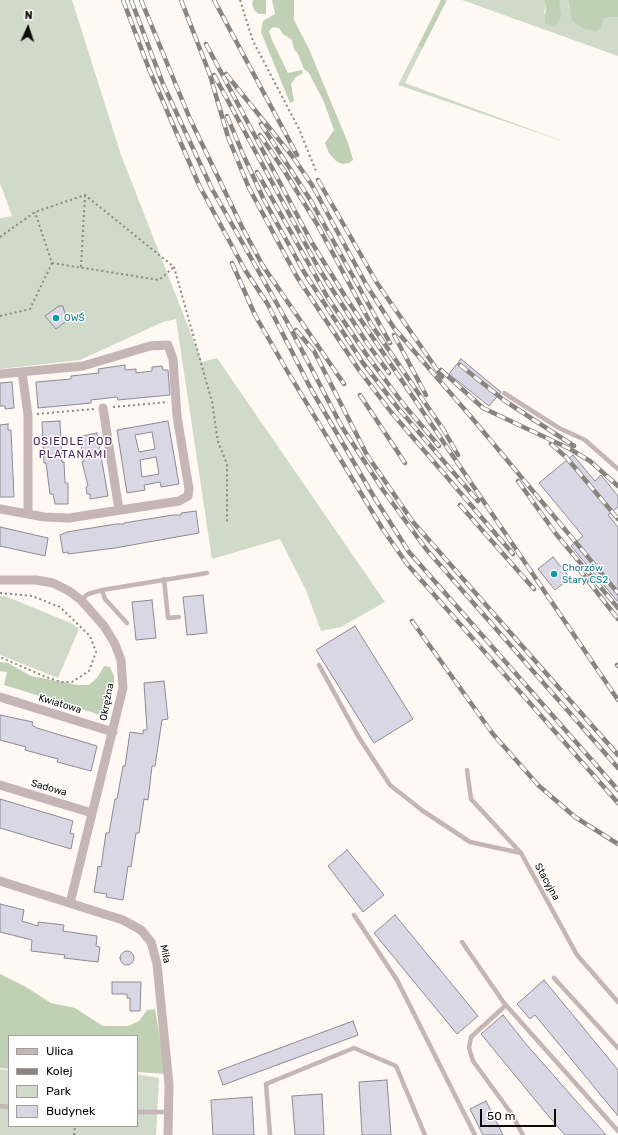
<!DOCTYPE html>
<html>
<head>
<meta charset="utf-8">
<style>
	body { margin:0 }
	#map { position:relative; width:618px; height:1135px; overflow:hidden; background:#fff8f3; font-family:Rubik,sans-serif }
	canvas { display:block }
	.legend { position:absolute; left:8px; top:1035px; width:130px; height:92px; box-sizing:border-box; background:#fff; border:1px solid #9f9d9c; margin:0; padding:5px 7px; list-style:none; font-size:12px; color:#0e0a08 }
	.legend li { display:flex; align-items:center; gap:8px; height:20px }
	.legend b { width:20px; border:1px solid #9f9d9c }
	.north { position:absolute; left:8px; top:8px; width:40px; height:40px; -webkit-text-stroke:3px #fff; paint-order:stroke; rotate:3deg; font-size:11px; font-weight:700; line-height:16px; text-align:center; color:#0e0a08 }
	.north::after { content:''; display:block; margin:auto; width:14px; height:18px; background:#0e0a08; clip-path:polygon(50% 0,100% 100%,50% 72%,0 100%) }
	.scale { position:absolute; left:480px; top:1109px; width:76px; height:18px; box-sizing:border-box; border:2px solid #0e0a08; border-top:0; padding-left:5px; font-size:12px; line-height:14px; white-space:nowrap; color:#0e0a08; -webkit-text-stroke:3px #fff; paint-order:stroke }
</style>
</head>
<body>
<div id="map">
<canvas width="618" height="1135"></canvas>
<ul class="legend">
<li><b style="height:5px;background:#c5b5b4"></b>Ulica</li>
<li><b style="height:5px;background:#8a8481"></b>Kolej</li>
<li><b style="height:11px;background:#d0dac8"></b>Park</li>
<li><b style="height:11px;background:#d8d7e3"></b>Budynek</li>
</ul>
<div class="north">N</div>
<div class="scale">50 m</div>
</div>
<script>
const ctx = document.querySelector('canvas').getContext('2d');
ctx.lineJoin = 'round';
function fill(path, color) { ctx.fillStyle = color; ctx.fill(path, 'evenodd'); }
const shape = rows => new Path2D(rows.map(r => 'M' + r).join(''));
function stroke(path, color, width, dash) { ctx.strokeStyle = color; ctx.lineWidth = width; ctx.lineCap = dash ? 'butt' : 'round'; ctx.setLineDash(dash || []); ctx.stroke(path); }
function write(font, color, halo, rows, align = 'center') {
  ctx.font = font + ' Rubik,sans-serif'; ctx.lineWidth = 3; ctx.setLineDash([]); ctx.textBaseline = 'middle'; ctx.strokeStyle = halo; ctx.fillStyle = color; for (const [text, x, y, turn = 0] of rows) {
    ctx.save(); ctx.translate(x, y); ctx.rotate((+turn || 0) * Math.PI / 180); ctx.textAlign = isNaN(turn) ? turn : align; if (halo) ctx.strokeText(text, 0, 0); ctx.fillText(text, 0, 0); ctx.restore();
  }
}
fill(shape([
	[0,0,72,0,121,155,202,362,217,358,385,602,341,627,321,631,306,590,280,539,212,559,176,319,163,322,80,360,0,369,0,218,12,216,0,183],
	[462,0,544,0,546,4,544,14,561,0,568,0,569,8,601,27,604,18,618,17,618,56],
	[418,46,422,49,405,83,568,143,398,85],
	[0,596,5,596,73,624,79,629,58,678,0,655],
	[0,1069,9,1070,9,1126,137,1126,137,1074,159,1078,156,1135,0,1135]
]), '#d0dac8');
fill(shape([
	[253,0,266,0,266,14,259,14,254,10,252,4],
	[272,0,294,0,294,20,309,49,348,143,353,160,349,163,342,164,336,161,329,153,325,143,334,130,323,100,309,73,304,69,298,54,294,49,292,40,283,34,279,28,273,27,269,31,272,40,288,73,302,70,303,73,296,77,291,84,294,101,290,103,261,32,263,21,275,14],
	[441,0,447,0,422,49,418,46],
	[544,0,561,0,559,3,561,16,558,23,551,26,545,23,546,4],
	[568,0,618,0,618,17,604,18,601,27,597,31,584,29,572,20],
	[0,662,8,663,31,676,78,685,89,685,97,678,104,666,110,667,114,676,114,685,107,717,4,685,7,672,0,671],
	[0,974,26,987,51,1003,75,1008,103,1026,128,1026,139,1021,147,1010,155,1009,166,1074,137,1072,137,1036,9,1036,9,1069,0,1068]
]), '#c0d0b4');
const building = shape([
	[59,306,63,306,66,318,64,323,56,329,45,316,59,306],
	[461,359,501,392,489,406,449,374,461,359],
	[125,365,125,370,136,369,136,373,152,371,152,367,162,366,163,370,168,370,170,395,118,400,117,397,91,400,91,403,38,408,36,382,71,379,71,376,99,373,98,369,125,365],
	[12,382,14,408,5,409,5,406,0,406,0,383,12,382],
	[60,421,62,462,64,462,65,483,68,483,68,504,55,504,53,494,50,494,46,463,44,463,42,422,60,421],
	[168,421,179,484,161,487,160,482,144,485,145,490,127,493,117,430,168,421],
	[152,432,155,449,139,452,135,435,152,432],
	[156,457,159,474,142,477,140,460,156,457],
	[8,424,8,430,11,430,14,497,0,497,0,425,8,424],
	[97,433,108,496,90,499,90,494,87,494,86,487,88,486,82,462,84,461,81,444,79,444,78,437,97,433],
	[573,455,595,481,601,475,618,496,618,507,608,515,618,527,618,602,571,546,583,536,539,483,573,455],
	[196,511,199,533,115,548,68,554,68,552,63,553,60,535,67,532,116,524,124,524,124,523,173,515,181,515,181,513,196,511],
	[0,527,48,538,45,556,0,546,0,527],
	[553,557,570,578,555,590,538,569,553,557],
	[203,595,207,633,187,635,183,597,203,595],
	[152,600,156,638,136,640,132,602,152,600],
	[355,626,413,719,374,743,316,650,355,626],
	[164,681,168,719,162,720,155,766,152,766,148,800,144,799,139,833,136,833,131,867,128,866,123,900,106,897,107,894,94,892,97,874,98,866,101,867,106,833,109,833,115,799,117,799,123,766,125,766,130,732,143,734,143,730,147,730,144,683,164,681],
	[0,715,33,722,32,725,37,728,97,746,91,771,57,762,58,759,25,750,26,747,0,740,0,715],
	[0,799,73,821,70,833,74,834,71,849,0,828,0,799],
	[347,850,384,895,363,912,328,866,347,850],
	[0,904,24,910,22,921,38,926,38,922,64,925,63,931,97,936,96,946,100,947,98,962,64,958,65,955,31,951,32,940,0,932,0,904],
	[395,915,478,1016,457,1034,374,933,395,915],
	'120 958a7 7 0 1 1 14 0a7 7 0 1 1-14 0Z',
	[544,980,618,1070,618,1116,535,1015,530,1019,517,1004,544,980],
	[112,982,141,982,140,1011,130,1011,130,998,127,998,127,994,112,994,112,982],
	[503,1015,526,1044,606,1135,565,1135,545,1112,481,1034,503,1015],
	[353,1021,358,1035,223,1085,218,1071,353,1021],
	[387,1080,391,1135,362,1135,359,1082,387,1080],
	[322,1094,324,1135,295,1135,292,1096,322,1094],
	[252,1097,254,1135,213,1135,211,1100,252,1097],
	[486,1101,503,1135,483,1135,470,1109,486,1101]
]);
fill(building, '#d8d7e3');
stroke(building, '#8c8a95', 1);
stroke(shape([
	[240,0,253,41,299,129,316,171],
	[0,237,35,212,85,195,174,267,212,402,218,442,227,464,227,523],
	[52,263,159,280,174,267],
	[81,267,85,195],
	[0,316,30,309,52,263,35,212],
	[113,407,168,402],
	[37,414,94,409],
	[0,593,32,596,60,607,90,636,96,652,89,671,72,682,61,682,46,677,0,657],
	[74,1135,75,1126]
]), '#8d8784', 2, [2, 3]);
stroke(shape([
	[504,393,559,428,585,440,618,469],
	[164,579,168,618,179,617],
	[102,590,105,599,127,623],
	[81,600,88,594,102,590,207,573],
	[319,665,358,736,390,785,423,811,470,842,521,853],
	[467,770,471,799,521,853,577,955,618,1002],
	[354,915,397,980,475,1135],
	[462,942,504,1003,618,1131],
	[554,978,618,1048],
	[506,1005,471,1037,469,1048,473,1061,511,1113,523,1135],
	[0,1106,9,1107],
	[137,1112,170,1112],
	[270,1135,266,1084,354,1048,396,1066,425,1135]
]), '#c5b5b4', 4.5);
stroke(shape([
	[22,372,28,415,28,514],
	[0,374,83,366,150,346,168,345,173,359,177,416,189,489,188,496,179,501,69,518,44,517,0,509],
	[103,408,119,510],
	[0,580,36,580,53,583,69,591,81,600,104,626,115,644,121,660,123,688,70,903],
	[0,697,113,732],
	[0,785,92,813],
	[0,881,123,920,141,930,151,942,157,964,169,1085,168,1135]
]), '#c5b5b4', 9);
const rail = shape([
	[123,0,149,69,199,185,245,270,267,303,311,389,374,497,409,552,618,790],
	[131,0,163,84,212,189,285,318,342,427,383,490,426,549,618,768],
	[141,0,190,119,243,229,263,266,344,384],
	[181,0,210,75,228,137,249,188,297,277,359,370,391,412,513,554],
	[214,0,297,155],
	[206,44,312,243,348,301,618,700],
	[226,74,292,156,312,185,367,286,394,328,472,418,618,593],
	[214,75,319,269,367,343,389,373],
	[227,116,242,152,263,198,304,272,363,363,398,408,478,501],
	[261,124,311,201,390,343],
	[260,135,285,172,317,224,371,324,445,432],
	[257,172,328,298,366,354,404,405,439,446],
	[318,180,377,283,442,377],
	[232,263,255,315,286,369,382,528,407,564,618,803],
	[296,330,314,351,367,455,413,522,618,755],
	[394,335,426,395],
	[460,365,505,401,574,446],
	[441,370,483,408,570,449,590,461,618,486],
	[360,395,405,463],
	[442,427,458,455],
	[551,444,566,457,618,519],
	[518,481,556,534,618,608],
	[460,505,534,589],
	[578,568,618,619],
	[412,621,493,734,538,785,575,817,618,844],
	[617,665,618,666]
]);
stroke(rail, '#8a8481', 4.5);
stroke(rail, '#fff', 3, [9]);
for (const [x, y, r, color] of [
	[56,318,4,"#0f9aa8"],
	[554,574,4,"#0f9aa8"]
]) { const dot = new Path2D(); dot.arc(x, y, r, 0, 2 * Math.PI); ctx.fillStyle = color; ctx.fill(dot); stroke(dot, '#fff', 1.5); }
write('10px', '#0d838f', '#fff', [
	["OWŚ",64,318],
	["Chorzów",562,568],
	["Stary CS2",562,580]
], 'left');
write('10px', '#0e0a08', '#fff', [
	["Okrężna",107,702,-79],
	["Kwiatowa",60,704,17],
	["Sadowa",49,788,16],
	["Stacyjna",547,882,61],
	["Miła",165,954,78]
]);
ctx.letterSpacing = '1px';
write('11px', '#472156', '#fff', [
	["OSIEDLE POD",73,442],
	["PLATANAMI",73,455]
]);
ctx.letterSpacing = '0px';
</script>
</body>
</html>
